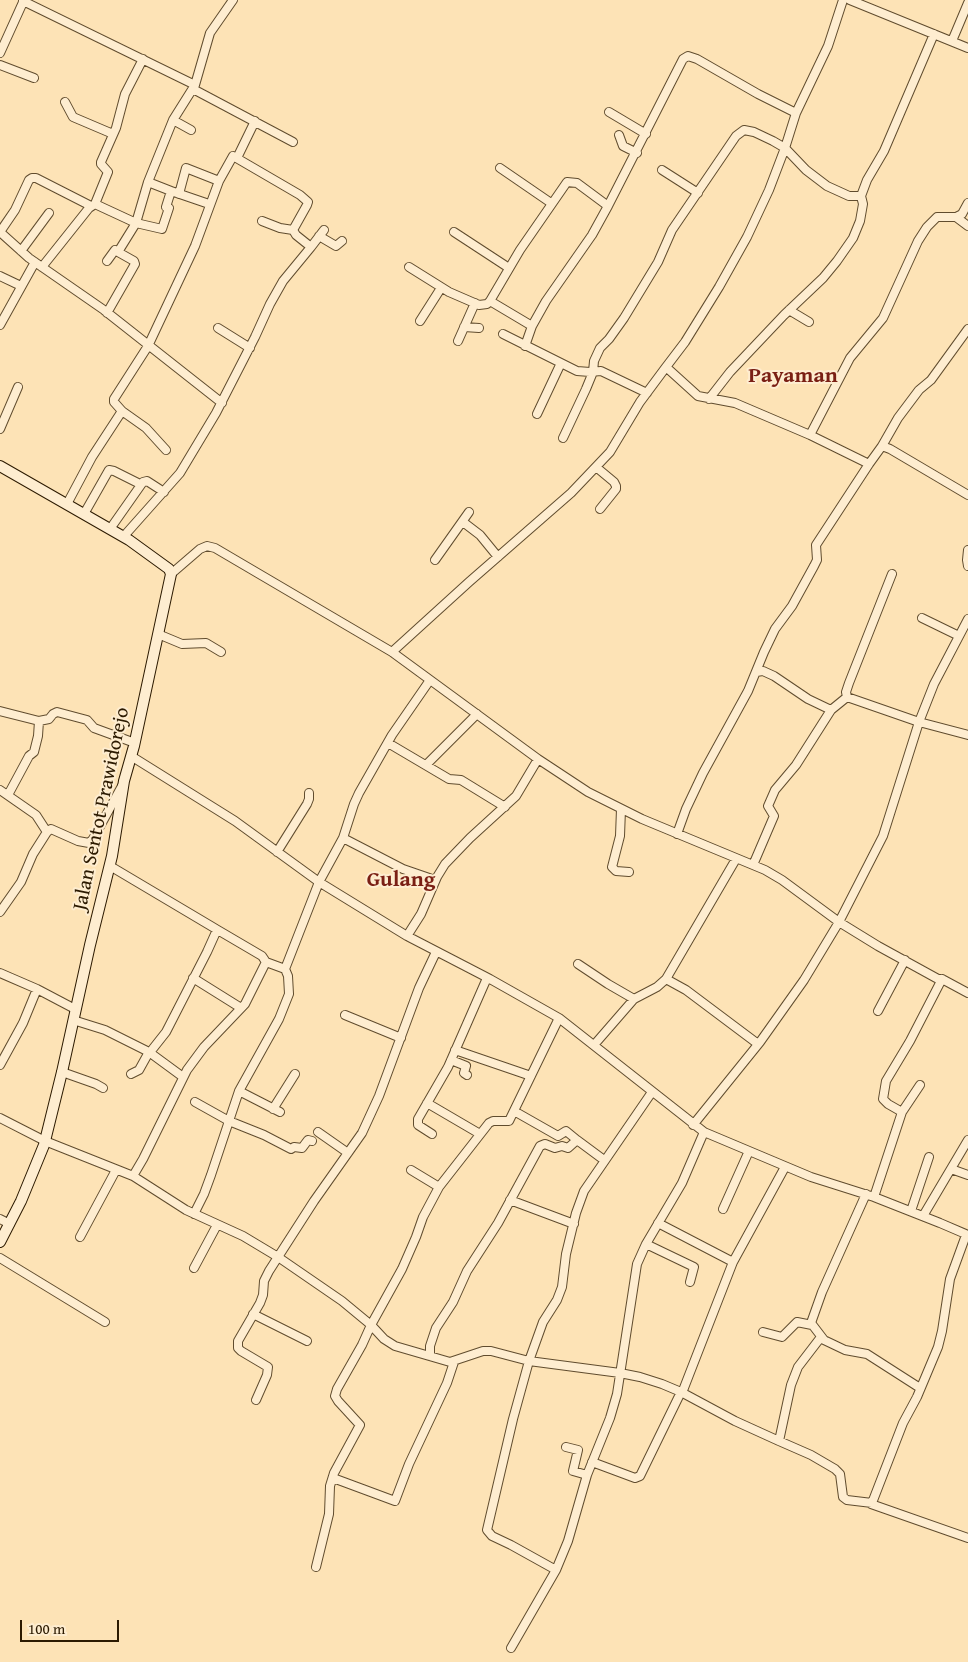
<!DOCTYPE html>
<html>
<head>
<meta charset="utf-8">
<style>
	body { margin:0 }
	#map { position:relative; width:968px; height:1662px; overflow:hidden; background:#fde3b6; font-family:"Gentium Book Plus",serif }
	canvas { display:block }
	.scale { position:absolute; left:20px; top:1620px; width:99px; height:22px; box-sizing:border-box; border:2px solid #2c1a01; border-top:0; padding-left:6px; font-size:15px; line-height:18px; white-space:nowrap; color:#2c1a01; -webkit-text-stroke:4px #feedd0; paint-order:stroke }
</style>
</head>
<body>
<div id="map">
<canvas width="968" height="1662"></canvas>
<div class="scale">100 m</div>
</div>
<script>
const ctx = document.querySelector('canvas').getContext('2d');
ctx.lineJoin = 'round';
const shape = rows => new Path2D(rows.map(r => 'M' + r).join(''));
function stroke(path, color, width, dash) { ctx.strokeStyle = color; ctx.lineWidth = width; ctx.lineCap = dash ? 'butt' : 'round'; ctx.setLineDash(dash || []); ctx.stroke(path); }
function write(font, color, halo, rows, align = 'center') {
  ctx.font = font + ' "Gentium Book Plus",serif'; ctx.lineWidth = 4; ctx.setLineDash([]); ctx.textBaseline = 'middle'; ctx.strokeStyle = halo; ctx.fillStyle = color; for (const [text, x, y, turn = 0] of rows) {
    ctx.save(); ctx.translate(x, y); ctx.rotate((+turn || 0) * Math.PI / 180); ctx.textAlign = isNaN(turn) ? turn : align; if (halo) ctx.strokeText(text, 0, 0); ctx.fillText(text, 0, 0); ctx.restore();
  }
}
const street = shape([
	[843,0,828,46,796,113,785,148,769,190,747,237,719,287,685,342,666,367,698,396,735,403,810,435,869,464,882,446,890,449,968,495],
	[850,0,968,48],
	[23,1,195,85],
	[952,41,968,3],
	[0,53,24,0],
	[0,65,34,78],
	[193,89,293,142],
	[65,102,73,117,113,134],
	[609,112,646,134],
	[173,120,191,130],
	[619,135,623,146,637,153],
	[237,158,255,121],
	[500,168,551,203],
	[662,170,698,193],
	[148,182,171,191],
	[179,194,186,168,219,181],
	[95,204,108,172,101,164,101,162,116,128,125,94,143,59],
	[956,217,968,226],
	[262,221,280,228,293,230],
	[0,232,29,258,104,310,222,403],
	[0,232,15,210,29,180,32,178,36,178,91,206],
	[454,232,509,268],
	[319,236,336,246,342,241],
	[311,247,324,230],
	[21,251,49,213],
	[107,261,115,250,118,252,136,223,162,229,169,208,166,207,171,191,209,204],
	[42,267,89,208,95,204,136,223,148,182,173,120,195,85,210,33,233,0],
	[409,267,449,292,479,305,487,304,490,301],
	[0,276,21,286],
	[789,310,809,322],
	[107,313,135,264,134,261,118,252],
	[420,321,441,288],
	[0,325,35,262],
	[532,326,490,301,520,250,567,182,577,183,608,206],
	[464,327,479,328],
	[218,328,250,348],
	[503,334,577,371,590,372,601,371,647,393],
	[458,341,475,303],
	[525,346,532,326,546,301,592,235,608,206,683,59,688,56,697,59,758,94,796,113],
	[709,399,730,372,784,315,823,278,837,261,853,238,860,221,863,204,861,196,867,180,884,151,934,34],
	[122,411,146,428,166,450],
	[537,414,561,363],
	[0,429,18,387],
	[810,435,850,358,883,318,918,241,927,227,937,217,956,217,962,214,968,203],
	[563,438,586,389,593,372,594,361,600,348,609,339,624,318,658,262,672,230,736,136,744,130,754,132,773,141,785,148,806,170,827,186,849,196,861,196],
	[882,446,898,418,919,390,931,380,968,329],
	[596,467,614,482,616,486,616,489,600,509],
	[67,504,92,457,122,411,114,402,114,399,148,346,195,246,219,181,233,156,300,195,308,202,307,205,293,230,296,235,311,247,283,281,270,304,255,337,216,413,180,473,124,536],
	[84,514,109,470,114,471,140,484],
	[463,522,480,535,498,557],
	[110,529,143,482,147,481,164,492],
	[968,550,967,560,968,566],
	[435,560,469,512],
	[171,574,200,549,207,546,215,548,392,652,538,759,588,792,642,819,765,870,782,880,839,922,883,836,919,722,934,684,968,619],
	[922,618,959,636],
	[158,634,182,644,206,643,221,652],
	[392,652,469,582,571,493,610,452,640,402,666,367],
	[756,672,763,671,774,676,808,699,831,710],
	[847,697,846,692,849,683,892,574],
	[0,711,39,721,49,719,53,714,57,712,87,720,94,728,135,743],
	[388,743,449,779,461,780,505,807],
	[131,756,235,821,319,882,407,936,490,979,559,1018,704,1132,811,1177,874,1197,940,1223,968,1235],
	[426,765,477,714],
	[0,790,36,815,47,832],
	[8,795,29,756,34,752,38,736,39,721],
	[621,809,620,836,612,867,616,871,629,872],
	[677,834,686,809,703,773,748,691,764,652,775,629,792,606,814,566,817,560,816,545,869,464],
	[343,838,403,869,435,880],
	[277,852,307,804,309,799,309,793],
	[753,865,774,816,768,806,775,790,796,765,831,710,847,697,919,722,968,735],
	[0,912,21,882,33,854,47,832,51,829,78,841,89,843,93,839,122,786],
	[216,929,262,956,266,962],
	[407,936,421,914,437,877,445,864,470,838,516,796,538,759],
	[578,964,608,984,634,999],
	[0,973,37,989,75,1009],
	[193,978,241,1008],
	[666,979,686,990,758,1044],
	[942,979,968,993],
	[878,1011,905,960],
	[345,1015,401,1038],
	[73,1020,105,1030,149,1052,151,1051,166,1032,207,952,216,932,216,929,211,926,110,866],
	[594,1045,634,999,657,987,666,979,736,859],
	[455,1050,531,1076],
	[451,1060,466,1066,464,1073,467,1075],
	[0,1065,23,1023,37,989],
	[62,1072,96,1084,103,1088],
	[131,1074,139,1070,149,1052,183,1077],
	[239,1091,280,1112],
	[195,1102,229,1121,264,1135,291,1149,294,1147,302,1148,308,1140,312,1141],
	[427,1103,480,1134],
	[273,1109,295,1074],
	[514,1111,558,1136,566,1131,577,1140],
	[902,1112,920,1085],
	[0,1118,45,1141,133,1176,186,1210,243,1236,278,1257,342,1301,371,1325,384,1339,395,1346,450,1362,483,1351,491,1351,529,1361,620,1373,640,1377,662,1384,681,1392,735,1421,779,1441,791,1385,798,1367,821,1337],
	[693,1125,760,1042,804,980,839,922,878,946,938,979,942,979,910,1041,886,1081,883,1099,888,1104,902,1112,874,1197],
	[318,1132,348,1153],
	[432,1134,418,1125,418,1119,448,1067,487,978],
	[951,1169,968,1175],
	[411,1170,439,1187],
	[133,1176,143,1159,187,1070,204,1047,245,1004,266,962,285,969,319,882,343,838,354,804,359,793,392,735,430,680],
	[866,1194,822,1292,811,1323,824,1340,845,1350,867,1354,920,1388],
	[510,1200,574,1224],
	[723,1209,749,1151],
	[911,1211,929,1157],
	[194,1214,204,1194,211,1175,239,1091,279,1019,289,994,288,976,285,969],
	[923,1216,968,1140],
	[0,1219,10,1224],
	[658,1223,733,1262],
	[80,1237,116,1170],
	[646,1244,694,1267,690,1282],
	[0,1258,105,1322],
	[194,1268,217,1225],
	[253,1314,307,1341],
	[763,1332,782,1337,797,1322,812,1325],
	[430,1356,430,1346,436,1328,453,1302,467,1271,498,1223,540,1146,545,1144,555,1148,562,1146,568,1148,577,1140,604,1160],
	[682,1393,733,1262,785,1167],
	[256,1400,267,1375,268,1367,241,1351,238,1348,238,1341,260,1303,263,1295,264,1281,269,1271,314,1201,362,1133,379,1096,419,988,436,952],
	[779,1441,811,1455,835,1469,840,1474,843,1497,847,1500,872,1503,903,1423,917,1397,938,1347,942,1331,950,1279,966,1235],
	[566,1447,578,1450,573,1471,587,1475],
	[592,1462,635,1478,640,1476,681,1392],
	[333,1478,395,1501,409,1464,447,1383,454,1362],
	[871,1504,968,1538],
	[316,1567,329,1514,330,1486,334,1473,360,1425,338,1401,335,1396,337,1389,362,1345,371,1325,402,1269,416,1237,423,1217,439,1187,489,1123,493,1121,509,1121,559,1018],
	[556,1570,511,1545,492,1536,487,1530,513,1419,529,1361,543,1322,557,1300,562,1287,566,1254,576,1213,584,1191,652,1092],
	[511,1648,556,1570,568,1541,587,1475,610,1418,617,1394,637,1264,646,1244,682,1183,704,1132]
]);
const secondary = shape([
	[0,466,129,540,169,569,171,574,134,746,124,781,112,856,90,945,62,1072,44,1145,21,1201,0,1242]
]);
stroke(street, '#604c2e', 10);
stroke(secondary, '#2c1a01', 12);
stroke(street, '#feedd0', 8);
stroke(secondary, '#feedd0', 10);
write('20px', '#2c1a01', '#feedd0', [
	["Jalan Sentot Prawidorejo",102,809,-78]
]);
write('bold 22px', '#7a1f14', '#feedd0', [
	["Payaman",793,376],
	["Gulang",401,880]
]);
</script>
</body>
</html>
